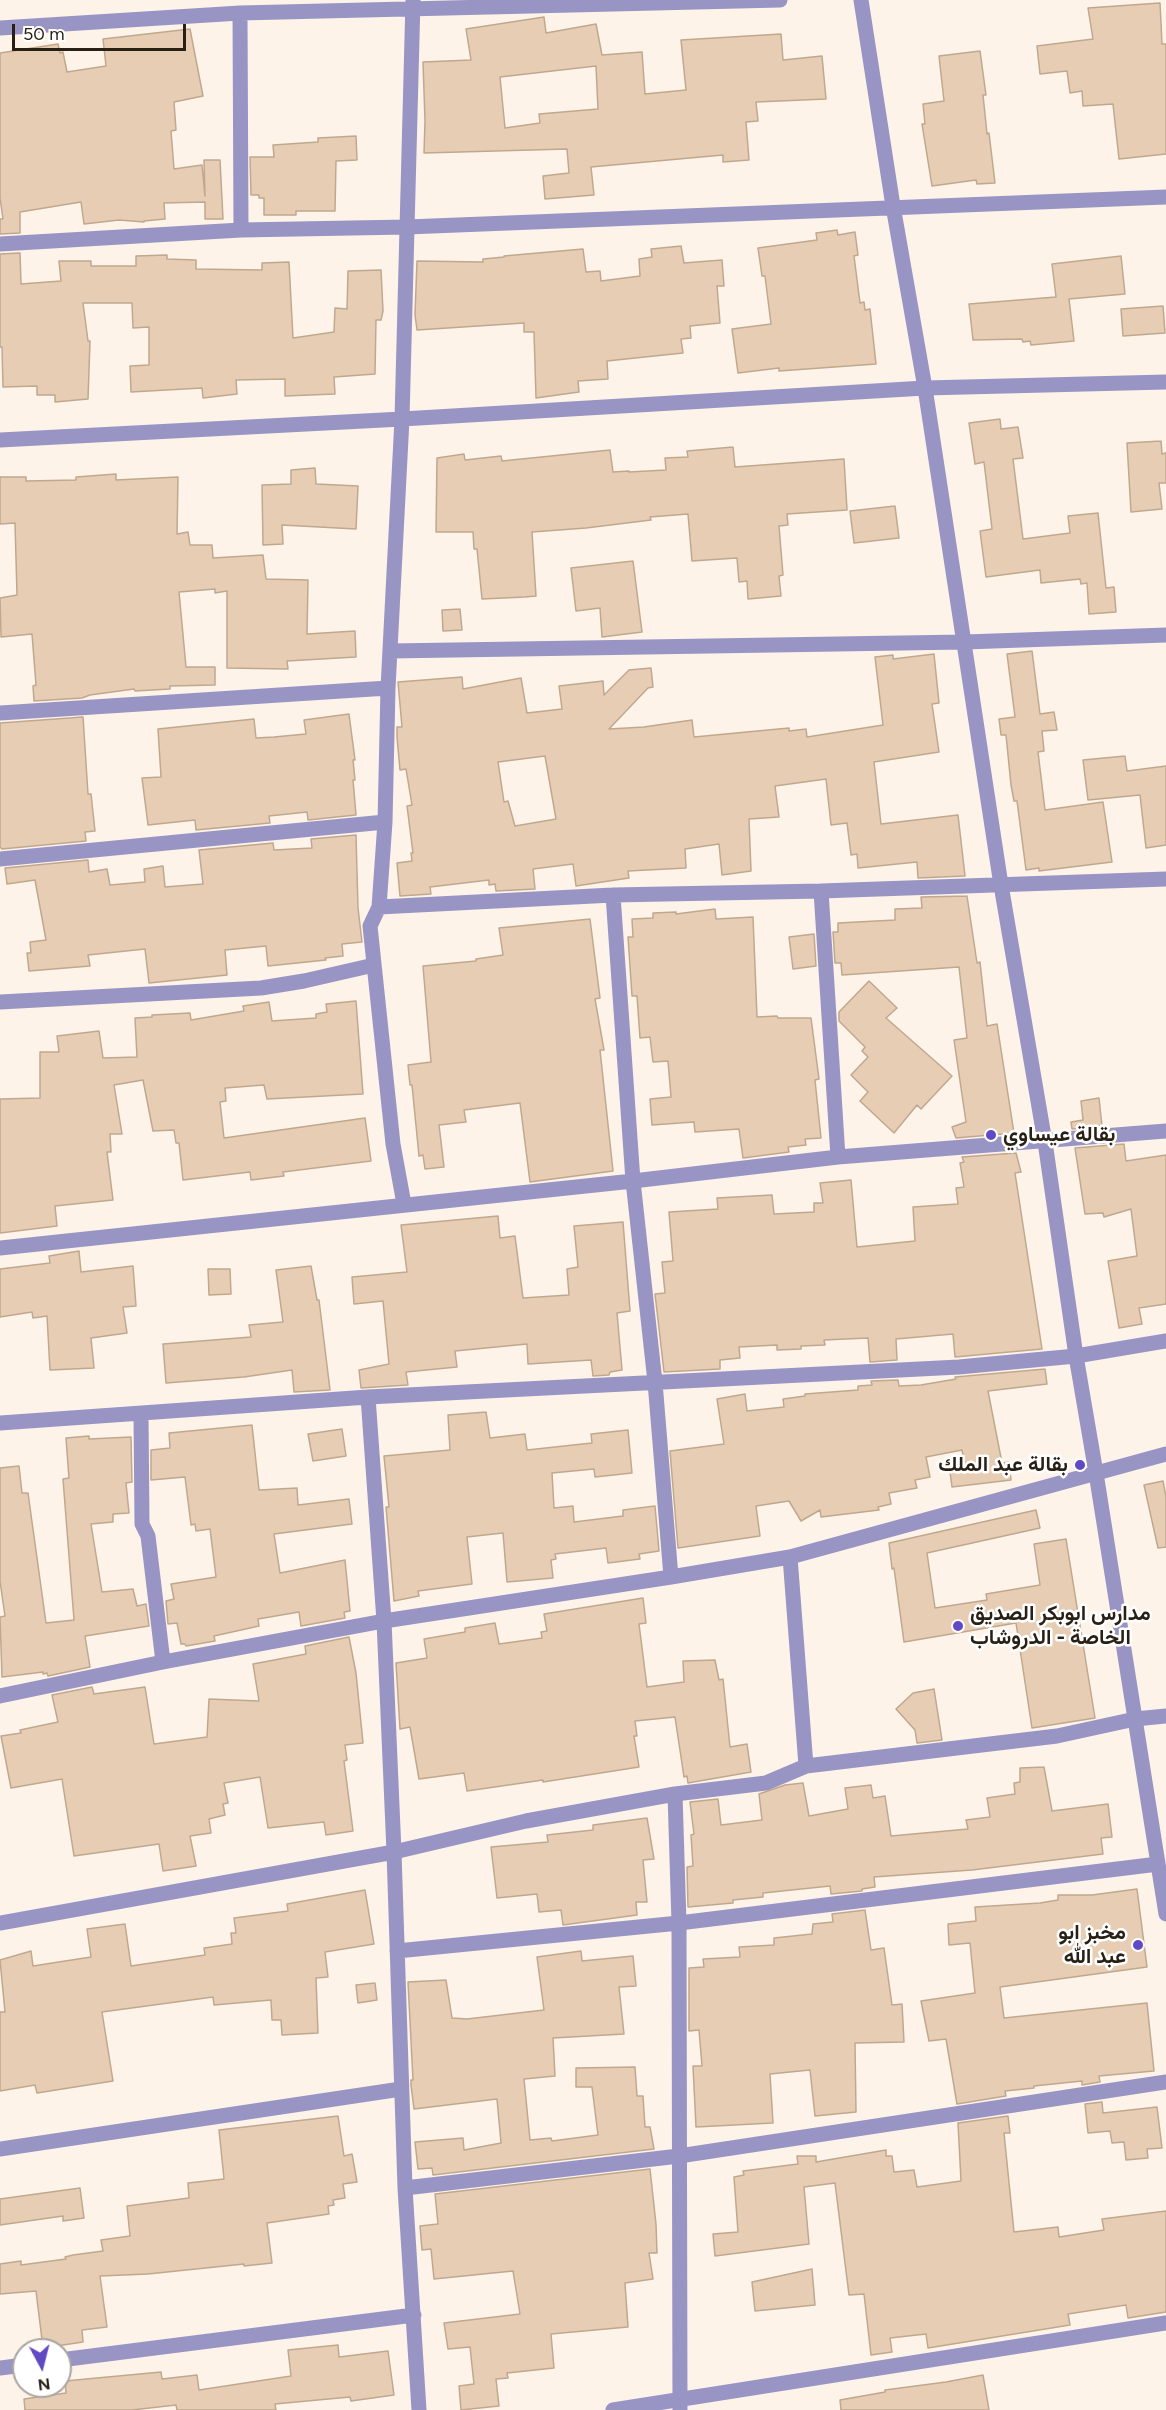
<!DOCTYPE html>
<html>
<head>
<meta charset="utf-8">
<style>
	body { margin:0 }
	#map { position:relative; width:1166px; height:2410px; overflow:hidden; background:#fef3e9; font-family:Figtree,sans-serif }
	canvas { display:block }
	.north { position:absolute; left:12px; top:2338px; width:60px; height:60px; box-sizing:border-box; background:#fff; border:2px solid #a9a5a1; border-radius:50%; rotate:173deg; font-size:16px; font-weight:700; line-height:24px; text-align:center; color:#281f15 }
	.north::after { content:''; display:block; margin:auto; width:21px; height:27px; background:#6049c2; clip-path:polygon(50% 0,100% 100%,50% 72%,0 100%) }
	.scale { position:absolute; left:12px; top:24px; width:174px; height:27px; box-sizing:border-box; border:3px solid #281f15; border-top:0; padding-left:8px; font-size:18px; line-height:21px; white-space:nowrap; color:#281f15; -webkit-text-stroke:4px #fff; paint-order:stroke }
</style>
</head>
<body>
<div id="map">
<canvas width="1166" height="2410"></canvas>
<div class="north">N</div>
<div class="scale">50 m</div>
</div>
<script>
const ctx = document.querySelector('canvas').getContext('2d');
ctx.lineJoin = 'round';
function fill(path, color) { ctx.fillStyle = color; ctx.fill(path, 'evenodd'); }
const shape = rows => new Path2D(rows.map(r => 'M' + r).join(''));
function stroke(path, color, width, dash) { ctx.strokeStyle = color; ctx.lineWidth = width; ctx.lineCap = dash ? 'butt' : 'round'; ctx.setLineDash(dash || []); ctx.stroke(path); }
function write(font, color, halo, rows, align = 'center') {
  ctx.font = font + ' Figtree,Vazirmatn,sans-serif'; ctx.lineWidth = 5; ctx.setLineDash([]); ctx.textBaseline = 'middle'; ctx.strokeStyle = halo; ctx.fillStyle = color; for (const [text, x, y, turn = 0] of rows) {
    ctx.save(); ctx.translate(x, y); ctx.rotate((+turn || 0) * Math.PI / 180); ctx.textAlign = isNaN(turn) ? turn : align; if (halo) ctx.strokeText(text, 0, 0); ctx.fillText(text, 0, 0); ctx.restore();
  }
}
const building = shape([
	[1160,3,1162,44,1166,44,1166,154,1119,159,1113,104,1083,106,1082,91,1070,93,1067,71,1040,74,1037,46,1093,39,1088,8,1160,3],
	[544,17,546,33,596,24,602,55,642,52,645,94,686,90,681,40,781,34,783,60,822,56,826,99,756,102,758,121,746,122,749,160,723,162,723,155,591,167,594,195,545,199,543,176,569,173,567,149,424,153,425,121,423,62,471,60,466,29,544,17],
	[596,66,598,109,539,114,540,123,505,128,500,77,596,66],
	[190,29,203,96,174,102,176,130,171,131,174,169,202,165,205,196,204,160,220,160,223,219,205,219,205,202,164,203,165,219,144,221,144,222,119,220,84,224,81,202,20,212,20,233,0,234,0,219,3,219,0,198,0,53,58,44,60,53,63,52,67,72,106,66,103,39,190,29],
	[980,51,986,95,983,95,987,134,989,133,995,183,977,184,976,180,932,186,922,124,925,124,923,104,944,101,939,56,980,51],
	[356,136,357,160,336,161,335,211,296,211,296,215,264,215,264,198,259,198,259,195,251,195,250,157,274,157,273,145,318,142,318,138,356,136],
	[837,230,838,235,855,232,858,255,854,256,860,303,864,302,865,310,870,309,876,364,779,371,779,368,738,373,732,329,771,324,765,276,762,276,758,248,817,240,816,233,837,230],
	[681,246,684,263,722,260,724,286,717,286,720,323,690,326,691,338,681,339,683,353,607,361,608,379,578,381,579,392,536,398,534,332,524,332,524,323,417,330,415,315,417,261,483,262,483,259,504,257,504,256,583,249,586,272,600,271,601,281,640,276,639,259,652,257,651,249,681,246],
	[20,253,21,284,61,281,59,261,91,261,91,266,136,266,136,256,167,255,167,259,196,260,196,269,262,270,262,263,289,262,293,338,334,332,335,308,347,309,348,271,381,270,383,311,381,320,376,320,375,374,334,377,335,394,285,396,285,379,236,380,237,394,203,398,202,388,131,392,130,366,149,365,149,327,133,328,132,303,83,303,88,341,90,341,88,399,55,402,55,395,37,395,37,386,3,387,2,347,0,347,0,254,20,253],
	[1121,256,1125,294,1069,299,1074,341,1031,345,1030,341,1023,342,1022,339,973,340,969,304,1056,297,1052,264,1121,256],
	[1163,306,1165,333,1123,336,1121,309,1163,306],
	[1000,419,1001,429,1018,427,1023,458,1013,459,1023,539,1070,533,1068,516,1098,513,1106,588,1114,587,1116,612,1089,614,1087,583,1081,584,1080,579,1041,583,1040,570,986,577,980,531,992,529,984,462,975,464,969,423,1000,419],
	[1161,441,1162,454,1166,453,1166,483,1159,483,1162,509,1131,512,1127,443,1161,441],
	[733,447,735,467,844,459,847,510,787,514,788,525,779,526,783,575,779,576,781,596,748,599,747,581,739,582,737,558,692,561,688,514,650,517,651,520,586,528,532,532,536,596,525,597,482,599,477,549,474,549,473,532,436,532,437,458,464,454,465,460,501,456,502,461,610,450,613,472,629,471,629,472,666,470,665,458,688,457,687,451,733,447],
	[315,468,316,484,358,486,356,529,282,525,283,544,263,545,262,485,291,484,291,470,315,468],
	[116,474,116,480,178,477,177,534,188,532,190,545,212,545,213,558,263,555,266,579,308,580,307,634,355,631,356,657,287,661,288,669,227,668,227,591,215,593,215,589,179,592,186,667,215,667,215,685,170,686,170,689,135,691,134,689,90,695,82,698,34,701,33,686,36,685,32,634,1,637,0,598,17,595,15,523,0,524,0,477,26,477,26,481,76,480,76,477,116,474],
	[895,506,899,538,854,543,850,511,895,506],
	[633,561,642,632,602,637,600,608,576,611,571,568,633,561],
	[460,609,462,630,443,631,442,610,460,609],
	[1032,651,1040,714,1054,712,1057,730,1042,731,1044,751,1038,752,1045,810,1103,802,1112,862,1039,871,1039,868,1026,870,1017,801,1014,801,1011,785,1006,735,1001,735,999,719,1015,717,1007,654,1032,651],
	[934,654,939,703,932,704,939,752,874,762,881,824,958,815,965,876,918,878,917,862,858,868,857,854,851,855,847,823,831,825,826,779,775,786,779,817,749,819,751,871,722,875,719,844,685,849,686,868,628,871,629,878,576,886,573,864,533,869,535,889,496,891,495,884,489,885,489,880,430,887,431,894,400,896,397,863,412,861,411,853,413,853,407,806,412,805,406,769,400,770,397,737,397,727,402,727,398,682,462,677,463,689,521,678,527,713,562,709,559,686,603,681,604,695,629,670,651,668,653,687,648,688,609,729,644,727,692,720,694,737,789,728,789,731,806,729,807,737,883,725,875,657,893,655,893,659,934,654],
	[545,756,556,819,515,826,508,801,504,802,498,762,545,756],
	[349,714,355,760,353,760,355,780,353,780,356,815,308,820,307,812,269,816,270,823,196,830,195,820,148,825,142,778,161,777,158,729,254,719,256,738,274,737,306,734,304,720,349,714],
	[83,717,88,794,91,794,95,831,85,832,86,841,2,849,0,847,0,723,83,717],
	[1125,756,1127,771,1166,766,1166,845,1146,848,1140,795,1088,800,1083,760,1125,756],
	[356,835,358,908,362,942,342,944,343,956,325,958,326,960,268,966,266,946,225,950,227,975,149,983,145,949,88,955,90,966,29,971,27,953,31,953,30,942,46,940,35,880,7,884,5,868,88,860,89,872,107,869,110,885,145,882,144,869,163,866,165,887,203,884,199,850,273,843,274,850,312,848,311,839,356,835],
	[967,896,977,963,980,962,987,1026,997,1024,1014,1133,956,1138,952,1127,966,1122,954,1040,967,1038,959,967,842,975,841,963,835,963,833,932,838,932,838,923,895,920,895,909,922,908,921,897,967,896],
	[715,909,716,919,753,917,757,1017,777,1016,778,1018,811,1018,819,1079,815,1080,821,1138,805,1139,806,1145,788,1147,789,1152,743,1158,739,1129,695,1132,694,1122,652,1125,650,1099,671,1097,668,1061,653,1062,650,1037,640,1038,637,996,632,996,628,937,633,937,632,919,653,918,653,913,676,912,676,914,715,909],
	[590,919,600,998,595,999,604,1050,600,1050,613,1171,530,1182,520,1103,464,1110,466,1122,439,1125,444,1167,425,1169,423,1155,419,1156,412,1085,410,1085,408,1065,431,1062,423,966,476,961,476,959,503,955,499,928,590,919],
	[814,934,816,966,793,969,789,937,814,934],
	[869,981,897,1008,886,1018,952,1076,921,1109,917,1105,894,1133,860,1101,868,1092,851,1075,868,1057,862,1051,865,1047,839,1021,839,1012,869,981],
	[356,1001,363,1094,267,1099,264,1085,225,1088,226,1101,220,1102,224,1138,365,1118,371,1161,283,1172,284,1176,251,1180,250,1172,183,1180,179,1143,176,1143,174,1130,153,1131,143,1080,114,1085,122,1134,110,1134,111,1152,107,1152,113,1200,55,1206,57,1226,0,1233,0,1099,40,1098,40,1052,59,1052,57,1036,99,1031,103,1058,137,1057,135,1018,152,1017,152,1015,190,1013,191,1020,244,1011,243,1006,269,1002,272,1021,316,1018,316,1014,327,1012,326,1004,356,1001],
	[1099,1098,1102,1126,1072,1129,1071,1122,1083,1120,1081,1101,1099,1098],
	[1124,1144,1126,1161,1166,1155,1166,1304,1139,1308,1142,1324,1119,1328,1108,1261,1137,1256,1131,1209,1104,1217,1103,1213,1085,1214,1075,1148,1124,1144],
	[1016,1153,1021,1172,1015,1173,1042,1349,955,1357,953,1334,896,1339,897,1360,870,1362,868,1338,824,1340,825,1345,801,1346,801,1349,777,1350,777,1345,739,1347,740,1358,720,1360,720,1369,664,1372,655,1294,665,1293,662,1262,673,1261,669,1212,718,1209,717,1198,772,1195,774,1214,814,1212,814,1203,823,1203,820,1183,851,1180,857,1247,915,1241,913,1207,958,1204,956,1188,964,1187,960,1163,964,1162,962,1157,1016,1153],
	[498,1216,500,1238,515,1236,523,1298,569,1295,567,1269,578,1267,574,1226,623,1222,630,1311,617,1313,622,1370,610,1372,609,1375,593,1376,591,1360,528,1364,527,1344,455,1351,457,1367,406,1372,408,1385,361,1388,359,1370,389,1364,383,1301,354,1304,352,1277,407,1272,401,1225,498,1216],
	[79,1251,81,1272,133,1266,136,1306,123,1307,127,1333,91,1338,94,1368,50,1370,47,1316,33,1318,32,1312,0,1317,0,1269,50,1263,49,1256,79,1251],
	[311,1266,317,1300,319,1300,330,1390,294,1392,292,1370,244,1377,166,1383,163,1344,251,1337,249,1325,283,1322,276,1270,311,1266],
	[208,1269,230,1269,231,1294,209,1295,208,1269],
	[1045,1369,1047,1384,988,1391,1002,1463,1009,1462,1011,1480,952,1487,950,1472,966,1469,962,1450,926,1457,930,1477,915,1480,917,1488,889,1493,891,1504,878,1507,879,1510,821,1517,820,1510,801,1521,789,1501,756,1506,760,1536,678,1548,670,1451,724,1444,717,1399,745,1394,747,1411,784,1407,783,1399,805,1396,805,1394,858,1390,858,1386,872,1385,871,1381,898,1380,899,1386,921,1385,956,1379,955,1377,1045,1369],
	[486,1412,490,1438,525,1434,527,1450,592,1443,591,1434,628,1430,632,1473,595,1477,594,1469,552,1473,554,1508,573,1506,574,1522,623,1516,623,1510,655,1506,659,1551,639,1554,640,1559,608,1563,606,1548,555,1554,556,1559,551,1560,553,1578,507,1582,503,1533,467,1537,472,1584,418,1591,419,1596,394,1601,386,1507,389,1507,384,1456,450,1450,448,1415,486,1412],
	[252,1425,259,1490,297,1488,298,1505,349,1499,352,1524,274,1534,280,1573,345,1560,350,1611,344,1612,345,1618,301,1626,299,1612,258,1619,259,1626,214,1636,215,1641,186,1646,185,1644,181,1644,177,1623,168,1624,166,1601,174,1599,171,1584,216,1577,210,1529,196,1531,195,1524,191,1525,185,1477,151,1480,151,1450,170,1448,169,1433,252,1425],
	[342,1429,346,1456,313,1461,308,1434,342,1429],
	[89,1436,89,1439,131,1437,132,1482,126,1483,129,1513,113,1514,113,1522,91,1524,102,1592,133,1589,137,1606,146,1604,149,1626,85,1636,90,1667,48,1676,47,1673,43,1674,43,1672,2,1677,0,1617,5,1616,0,1581,0,1468,19,1466,22,1493,28,1493,46,1623,74,1620,63,1479,69,1478,66,1438,89,1436],
	[1163,1481,1166,1497,1166,1547,1158,1548,1144,1485,1163,1481],
	[1036,1510,1040,1528,927,1553,935,1608,987,1600,986,1594,1040,1585,1034,1544,1066,1539,1095,1718,1032,1728,1016,1623,904,1642,894,1568,892,1569,889,1543,1036,1510],
	[643,1598,646,1623,639,1624,647,1687,684,1682,683,1661,715,1660,719,1680,723,1679,730,1747,747,1744,751,1772,688,1783,687,1776,684,1777,675,1717,635,1721,637,1736,634,1736,639,1767,543,1782,543,1780,467,1791,464,1773,419,1779,410,1727,400,1729,396,1663,427,1658,424,1639,465,1632,465,1628,495,1623,499,1644,542,1638,541,1632,547,1631,544,1614,643,1598],
	[349,1637,356,1673,363,1743,345,1745,347,1760,344,1761,353,1831,326,1835,324,1822,268,1828,260,1777,224,1783,228,1803,223,1804,225,1815,209,1819,211,1833,190,1836,196,1866,163,1871,159,1844,74,1856,62,1779,11,1788,1,1736,21,1733,20,1730,58,1722,52,1695,92,1687,94,1694,145,1687,154,1744,207,1737,209,1699,259,1701,253,1664,306,1654,305,1646,349,1637],
	[934,1689,942,1740,917,1743,915,1730,896,1709,913,1693,934,1689],
	[1044,1767,1052,1811,1108,1804,1112,1837,1101,1838,1103,1854,972,1870,874,1877,875,1887,862,1889,862,1891,831,1894,830,1886,763,1893,763,1897,733,1900,733,1903,688,1907,687,1867,693,1866,691,1835,694,1834,690,1802,718,1799,721,1825,762,1820,759,1794,785,1785,803,1783,809,1816,848,1809,845,1788,871,1785,873,1798,885,1796,891,1836,968,1829,966,1820,990,1817,987,1798,1015,1794,1014,1783,1020,1782,1020,1768,1044,1767],
	[647,1818,654,1859,643,1860,647,1902,636,1902,637,1915,563,1925,561,1910,539,1912,537,1894,497,1898,491,1847,548,1842,547,1835,593,1830,593,1825,647,1818],
	[1137,1889,1147,1967,1000,1987,1004,2018,1147,2003,1154,2071,1099,2076,1100,2082,1082,2085,1082,2081,1034,2086,1034,2088,1005,2091,1006,2096,957,2104,946,2039,929,2041,921,2001,975,1993,970,1943,949,1945,948,1924,976,1921,975,1907,1040,1903,1058,1900,1058,1895,1092,1895,1137,1889],
	[365,1890,374,1944,325,1952,328,1977,316,1978,318,2033,282,2035,281,2020,272,2020,271,2000,214,2005,213,1997,102,2012,113,2081,37,2093,35,2085,0,2091,0,2012,5,2012,0,1960,31,1951,33,1966,91,1957,87,1929,125,1924,131,1966,205,1955,204,1948,232,1944,231,1933,236,1933,234,1918,288,1911,287,1904,365,1890],
	[865,1910,871,1950,884,1948,892,2005,902,2004,904,2042,855,2043,856,2112,815,2116,810,2070,770,2074,773,2123,696,2127,693,2066,702,2066,699,2030,689,2031,689,1968,704,1967,703,1959,740,1957,739,1947,774,1945,774,1938,812,1934,813,1924,833,1922,832,1914,865,1910],
	[581,1951,582,1961,633,1956,636,1986,619,1987,624,2034,553,2038,555,2076,524,2079,530,2140,551,2138,552,2141,598,2135,592,2087,576,2087,576,2068,635,2067,637,2096,643,2096,645,2127,650,2127,654,2149,433,2175,432,2168,418,2169,415,2142,463,2138,464,2150,501,2143,497,2099,414,2109,411,2085,411,2080,413,2080,408,1982,446,1980,452,2018,467,2019,544,2010,537,1957,581,1951],
	[375,1983,377,2000,358,2003,356,1985,375,1983],
	[1102,2102,1103,2113,1157,2107,1162,2148,1147,2149,1148,2158,1126,2160,1124,2142,1112,2143,1110,2131,1088,2133,1085,2104,1102,2102],
	[338,2116,344,2156,352,2154,357,2182,343,2184,345,2198,333,2200,334,2205,328,2206,329,2214,267,2223,272,2263,244,2266,244,2264,148,2274,100,2276,107,2327,82,2330,83,2342,43,2348,36,2291,0,2294,0,2264,21,2261,21,2265,66,2259,65,2257,73,2255,103,2251,101,2240,130,2236,127,2206,189,2198,188,2183,224,2179,219,2130,338,2116],
	[1008,2116,1010,2133,1004,2133,1014,2232,1058,2227,1059,2237,1104,2230,1102,2219,1166,2211,1166,2312,1128,2318,1126,2305,1068,2314,1070,2325,928,2348,926,2334,890,2338,892,2352,871,2355,864,2294,849,2295,835,2183,804,2187,809,2244,715,2256,713,2234,738,2232,734,2177,744,2175,743,2171,798,2164,797,2156,816,2156,816,2162,886,2150,886,2156,892,2156,894,2172,914,2170,917,2187,961,2181,958,2123,1008,2116],
	[650,2169,656,2224,657,2253,649,2253,653,2279,625,2283,628,2327,551,2334,554,2368,507,2373,508,2378,496,2379,499,2406,461,2410,459,2386,474,2384,470,2347,448,2349,444,2323,520,2314,513,2271,434,2279,431,2249,422,2250,420,2226,438,2224,435,2194,650,2169],
	[80,2188,84,2218,63,2221,63,2216,0,2225,0,2199,80,2188],
	[812,2269,815,2305,755,2311,752,2282,812,2269],
	[338,2345,339,2357,388,2351,394,2395,351,2401,350,2397,275,2404,276,2410,177,2410,176,2405,132,2410,25,2410,24,2399,66,2393,65,2381,161,2372,162,2379,197,2375,199,2390,291,2376,288,2350,338,2345],
	[983,2375,989,2410,841,2410,840,2400,885,2392,885,2390,946,2382,983,2375]
]);
fill(building, '#e6cdb4');
stroke(building, '#c0a88f', 1.5);
stroke(shape([
	[861,0,893,206,925,388,1001,885,1045,1142,1076,1356,1096,1473,1166,1914],
	[240,13,241,230],
	[0,28,240,13,780,0],
	[0,244,241,230,407,227,1166,197],
	[0,440,402,419,925,388],
	[390,651,965,642,1166,635],
	[0,713,388,688],
	[0,859,385,822],
	[821,891,838,1157],
	[613,895,633,1181,655,1382,671,1577],
	[379,907,613,895,821,891,1166,879],
	[0,1002,261,988,304,981,374,965],
	[404,1204,393,1144,370,926,379,907,385,822,388,688,402,419,413,0],
	[0,1248,633,1181,838,1157,1166,1131],
	[368,1397,384,1621,394,1852,405,2188,419,2410],
	[141,1414,142,1524,148,1536,163,1662],
	[0,1423,368,1397,959,1367,1076,1356,1166,1341],
	[790,1557,806,1766],
	[0,1696,163,1662,384,1621,671,1577,790,1557,1166,1454],
	[675,1794,679,1923,680,2410],
	[0,1923,394,1852,526,1821,675,1794,766,1783,806,1766,1057,1736,1135,1719,1166,1716],
	[397,1951,679,1923,1158,1864],
	[0,2149,401,2089],
	[405,2188,679,2156,1166,2082],
	[60,2360,414,2315],
	[0,2368,24,2365],
	[613,2410,1166,2323]
]), '#9895c5', 15);
stroke(shape([
	[925,388,1166,382]
]), '#9895c5', 15);
for (const [x, y, r, color] of [
	[991,1135,6,"#6049c2"],
	[1080,1465,6,"#6049c2"],
	[958,1626,6,"#6049c2"],
	[1138,1945,6,"#6049c2"]
]) { const dot = new Path2D(); dot.arc(x, y, r, 0, 2 * Math.PI); ctx.fillStyle = color; ctx.fill(dot); stroke(dot, '#fff', 2); }
write('bold 21px', '#281f15', '#fff', [
	["بقالة عيساوي",1003,1135],
	["بقالة عبد الملك",1068,1465,"right"],
	["مدارس ابوبكر الصديق",970,1614],
	["الخاصة - الدروشاب",970,1638],
	["مخبز ابو",1126,1933,"right"],
	["عبد الله",1126,1957,"right"]
], 'left');
</script>
</body>
</html>
